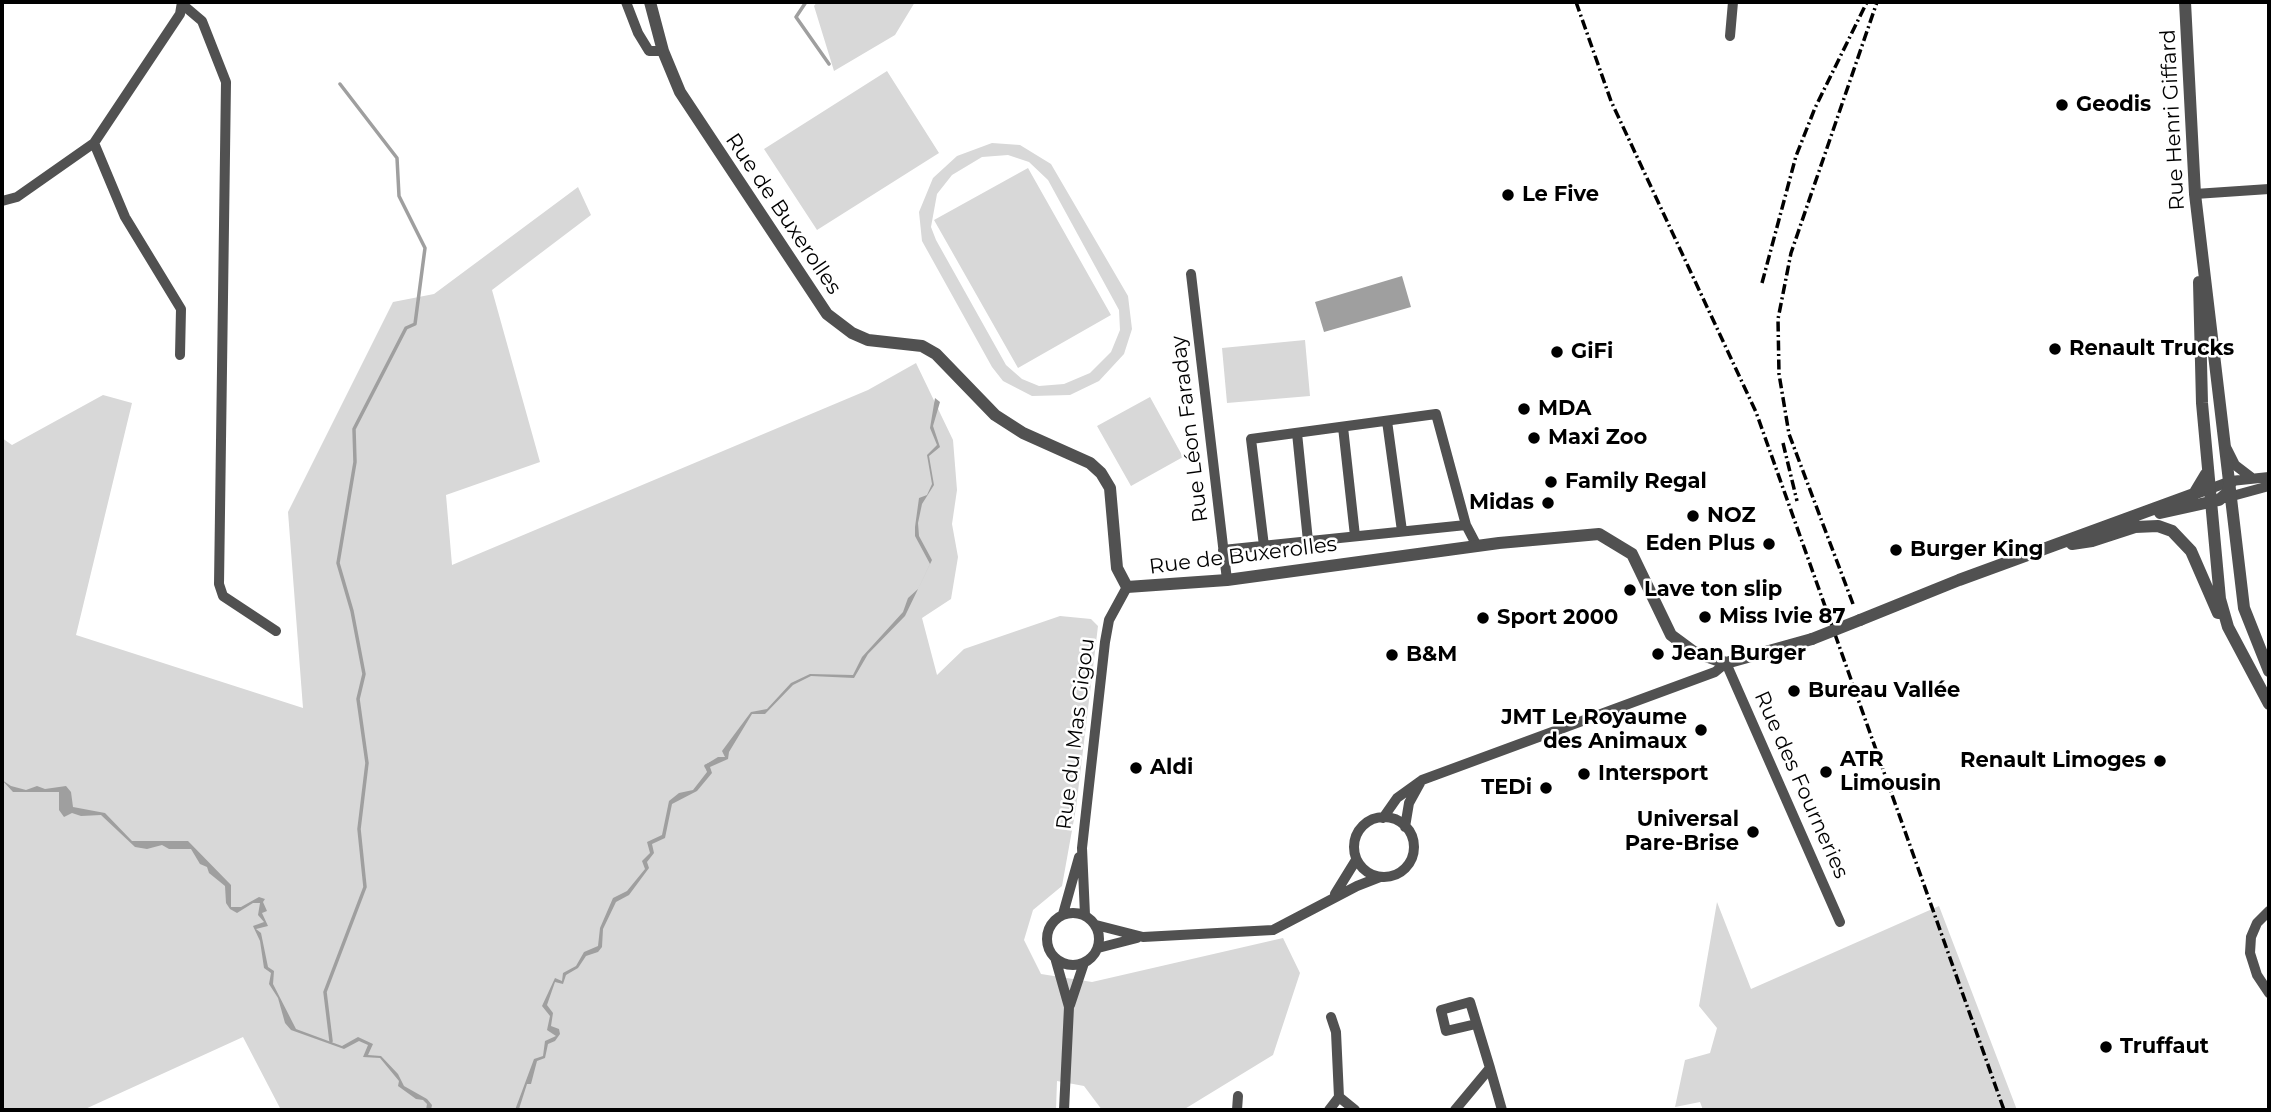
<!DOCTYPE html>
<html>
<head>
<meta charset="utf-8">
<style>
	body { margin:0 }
	#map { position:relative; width:2271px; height:1112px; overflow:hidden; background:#fff; font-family:Montserrat,sans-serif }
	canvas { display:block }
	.frame { position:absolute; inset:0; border:4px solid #000; pointer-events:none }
</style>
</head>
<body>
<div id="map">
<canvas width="2271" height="1112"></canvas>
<div class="frame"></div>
</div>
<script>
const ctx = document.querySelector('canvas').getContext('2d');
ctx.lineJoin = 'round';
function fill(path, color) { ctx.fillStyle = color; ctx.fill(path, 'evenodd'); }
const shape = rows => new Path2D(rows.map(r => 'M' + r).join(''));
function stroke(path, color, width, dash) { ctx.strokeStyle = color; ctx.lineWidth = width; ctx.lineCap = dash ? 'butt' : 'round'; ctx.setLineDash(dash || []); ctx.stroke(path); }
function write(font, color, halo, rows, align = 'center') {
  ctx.font = font + ' Montserrat,sans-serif'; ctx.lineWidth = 5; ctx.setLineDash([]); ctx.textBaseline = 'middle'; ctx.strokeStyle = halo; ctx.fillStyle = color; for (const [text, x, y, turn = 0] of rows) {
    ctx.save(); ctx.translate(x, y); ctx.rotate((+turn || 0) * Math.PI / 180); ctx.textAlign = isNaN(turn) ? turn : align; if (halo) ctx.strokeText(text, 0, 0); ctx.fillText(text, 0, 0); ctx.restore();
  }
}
fill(shape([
	[817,2,915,2,895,35,834,71,814,6],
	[887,71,939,153,817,230,764,149],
	[992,143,1020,145,1051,164,1128,296,1132,329,1124,354,1099,381,1070,395,1032,396,1003,381,992,367,922,241,919,212,933,178,957,156],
	[1008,155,1029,162,1048,180,1119,310,1120,330,1111,352,1090,373,1064,384,1039,386,1022,379,1006,365,936,240,931,227,937,194,952,175,982,157],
	[1028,168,1111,315,1018,368,934,220],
	[578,187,591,215,492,290,540,462,446,495,452,565,868,390,916,363,953,440,957,490,952,524,958,557,951,599,922,618,937,675,964,649,1060,616,1091,619,1098,626,1076,808,1062,886,1033,910,1024,940,1041,974,1092,982,1283,938,1300,973,1273,1055,1183,1110,1102,1110,1084,1086,1057,1081,1056,1110,281,1110,243,1037,83,1110,2,1110,2,438,12,445,103,395,132,403,76,635,303,708,288,512,393,302,434,294],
	[1305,340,1310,396,1227,403,1222,348],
	[1150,397,1183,457,1131,486,1097,426],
	[1717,902,1751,989,1939,906,2017,1110,1703,1110,1700,1102,1675,1107,1685,1060,1710,1053,1717,1028,1699,1006]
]), '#d8d8d8');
fill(shape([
	[1402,276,1411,307,1324,332,1315,302],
	[935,398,940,402,933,426,940,447,929,456,934,485,922,504,918,523,919,536,932,560,905,616,868,654,854,678,811,676,793,685,765,714,752,714,729,752,728,759,710,767,712,773,697,791,672,804,665,838,652,844,654,853,647,862,649,868,629,895,616,902,603,929,602,947,598,952,586,956,578,968,566,975,563,984,555,982,547,1005,553,1013,551,1026,559,1029,560,1034,555,1041,548,1044,545,1058,537,1061,531,1084,527,1084,519,1109,515,1110,534,1059,543,1056,545,1041,556,1036,547,1030,550,1016,542,1006,555,978,562,981,563,973,576,966,584,952,598,946,600,928,613,898,627,891,645,869,642,861,650,853,647,842,662,835,669,801,679,793,693,790,707,772,705,765,718,757,725,757,722,751,751,712,767,709,791,683,810,674,853,675,862,657,903,612,908,598,918,589,930,564,915,536,915,527,919,498,927,495,932,484,927,455,937,445,930,428],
	[2,780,11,786,26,790,37,786,45,789,66,786,71,792,73,807,105,813,132,841,188,841,231,885,231,907,241,907,259,897,265,899,263,902,267,911,262,913,268,926,256,929,261,933,268,967,274,971,273,984,296,1029,342,1046,358,1037,373,1044,368,1055,381,1056,398,1074,404,1086,427,1099,432,1105,431,1110,426,1110,427,1104,423,1100,416,1099,398,1086,399,1081,380,1058,363,1057,368,1045,359,1041,344,1049,291,1030,285,1023,278,998,269,984,271,973,264,968,260,941,253,926,264,922,258,915,260,903,253,903,237,913,230,909,226,903,225,886,209,873,207,867,200,864,191,849,169,849,162,845,147,849,135,847,101,815,81,816,72,813,64,817,59,810,59,792,13,792]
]), '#9f9f9f');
stroke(shape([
	[806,2,796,17,829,64],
	[709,771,706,766,719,760],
	[331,1041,325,992,365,887,359,829,367,763,358,699,364,674,352,611,338,563,355,462,354,429,406,328,415,324,425,248,399,196,397,158,340,84]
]), '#9f9f9f', 3.5);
stroke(shape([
	[626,2,638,33,649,51,663,51],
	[182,4,202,21,226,82,219,584,223,596,276,631],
	[1730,36,1733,2],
	[94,143,125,217,181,309,180,355],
	[2195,194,2269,189],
	[2,201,17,197,94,143,180,14,182,2],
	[1191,274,1227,580],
	[1387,421,1402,531],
	[1343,427,1355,536],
	[1297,433,1308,541],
	[2227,449,2235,465,2252,478],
	[2188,497,2231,481,2269,477],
	[2225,498,2269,486],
	[1264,546,1251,439,1436,414,1466,525],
	[1223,550,1466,525,1477,546],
	'1354 847a30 30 0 1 1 60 0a30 30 0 1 1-60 0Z',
	[1383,818,1397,798,1422,780,1715,672,1726,663,1840,922],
	[1405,827,1409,803,1420,783],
	[1335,894,1356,860],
	[2269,911,2257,923,2251,937,2250,953,2257,975,2269,993],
	'1047 939a26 26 0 1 1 52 0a26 26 0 1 1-52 0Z',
	[1063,914,1079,857],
	[1085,915,1082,848,1105,642,1109,620,1127,587],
	[1096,925,1143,937,1273,930,1357,886,1380,877],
	[1098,948,1137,938],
	[1056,961,1069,1007,1064,1110],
	[1070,1005,1084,963],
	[1331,1017,1336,1032,1339,1097],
	[1476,1024,1446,1031,1441,1010,1470,1002,1490,1068],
	[1237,1110,1238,1096],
	[1329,1110,1339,1097,1355,1110],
	[1455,1110,1490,1068,1502,1110]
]), '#515151', 10);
stroke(shape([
	[650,2,663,51,680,92,827,314,852,333,868,340,922,346,936,354,995,415,1023,433,1090,463,1101,473,1110,488,1117,568,1127,587,1227,580,1499,543,1599,534,1632,554,1671,635,1694,652,1726,663,1812,639],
	[2185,2,2195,194,2244,608,2269,671],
	[2199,282,2202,403,2220,599,2228,627,2269,704],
	[2160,513,2219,500,2227,493,2231,482],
	[2072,544,2092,541,2135,527,2158,526,2172,531,2191,551,2218,613],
	[1860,620,1959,580,2194,494,2206,474]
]), '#515151', 12);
stroke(shape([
	[1576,2,1611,101,1756,412,2004,1110],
	[1762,283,1796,156,1815,108,1867,2],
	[1783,443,1797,501],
	[1853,604,1789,434,1779,374,1778,319,1791,253,1877,2]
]), '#000', 3.5, [10, 3.5, 2, 3.5]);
stroke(shape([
	[1812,639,1860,620]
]), '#515151', 12);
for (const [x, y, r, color] of [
	[2062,105,7,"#000"],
	[1508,195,7,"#000"],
	[2055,349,7,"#000"],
	[1557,352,7,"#000"],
	[1524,409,7,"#000"],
	[1534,438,7,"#000"],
	[1551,482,7,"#000"],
	[1548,503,7,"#000"],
	[1693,516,7,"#000"],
	[1769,544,7,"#000"],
	[1896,550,7,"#000"],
	[1630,590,7,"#000"],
	[1705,617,7,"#000"],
	[1483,618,7,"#000"],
	[1658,654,7,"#000"],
	[1392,655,7,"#000"],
	[1794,691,7,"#000"],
	[1701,730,7,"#000"],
	[2160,761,7,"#000"],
	[1136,768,7,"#000"],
	[1826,772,7,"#000"],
	[1584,774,7,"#000"],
	[1546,788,7,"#000"],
	[1753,832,7,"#000"],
	[2106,1047,7,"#000"]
]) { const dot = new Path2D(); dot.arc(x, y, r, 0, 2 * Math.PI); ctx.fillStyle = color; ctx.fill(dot); stroke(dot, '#fff', 2.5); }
write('bold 21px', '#000', '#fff', [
	["Geodis",2076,105],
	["Le Five",1522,195],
	["Renault Trucks",2069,349],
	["GiFi",1571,352],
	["MDA",1538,409],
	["Maxi Zoo",1548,438],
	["Family Regal",1565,482],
	["Midas",1534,503,"right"],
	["NOZ",1707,516],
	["Eden Plus",1755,544,"right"],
	["Burger King",1910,550],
	["Lave ton slip",1644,590],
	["Miss Ivie 87",1719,617],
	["Sport 2000",1497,618],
	["Jean Burger",1672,654],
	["B&M",1406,655],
	["Bureau Vallée",1808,691],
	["JMT Le Royaume",1687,718,"right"],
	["des Animaux",1687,742,"right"],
	["ATR",1840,760],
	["Limousin",1840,784],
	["Renault Limoges",2146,761,"right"],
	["Aldi",1150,768],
	["Intersport",1598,774],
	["TEDi",1532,788,"right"],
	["Universal",1739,820,"right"],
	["Pare-Brise",1739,844,"right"],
	["Truffaut",2120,1047]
], 'left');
write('21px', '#000', '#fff', [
	["Rue Henri Giffard",2173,120,-93],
	["Rue de Buxerolles",783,214,56],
	["Rue Léon Faraday",1190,429,-97],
	["Rue de Buxerolles",1243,556,-7],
	["Rue du Mas Gigou",1076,734,-83],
	["Rue des Fourneries",1801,785,66]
]);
</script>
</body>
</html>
